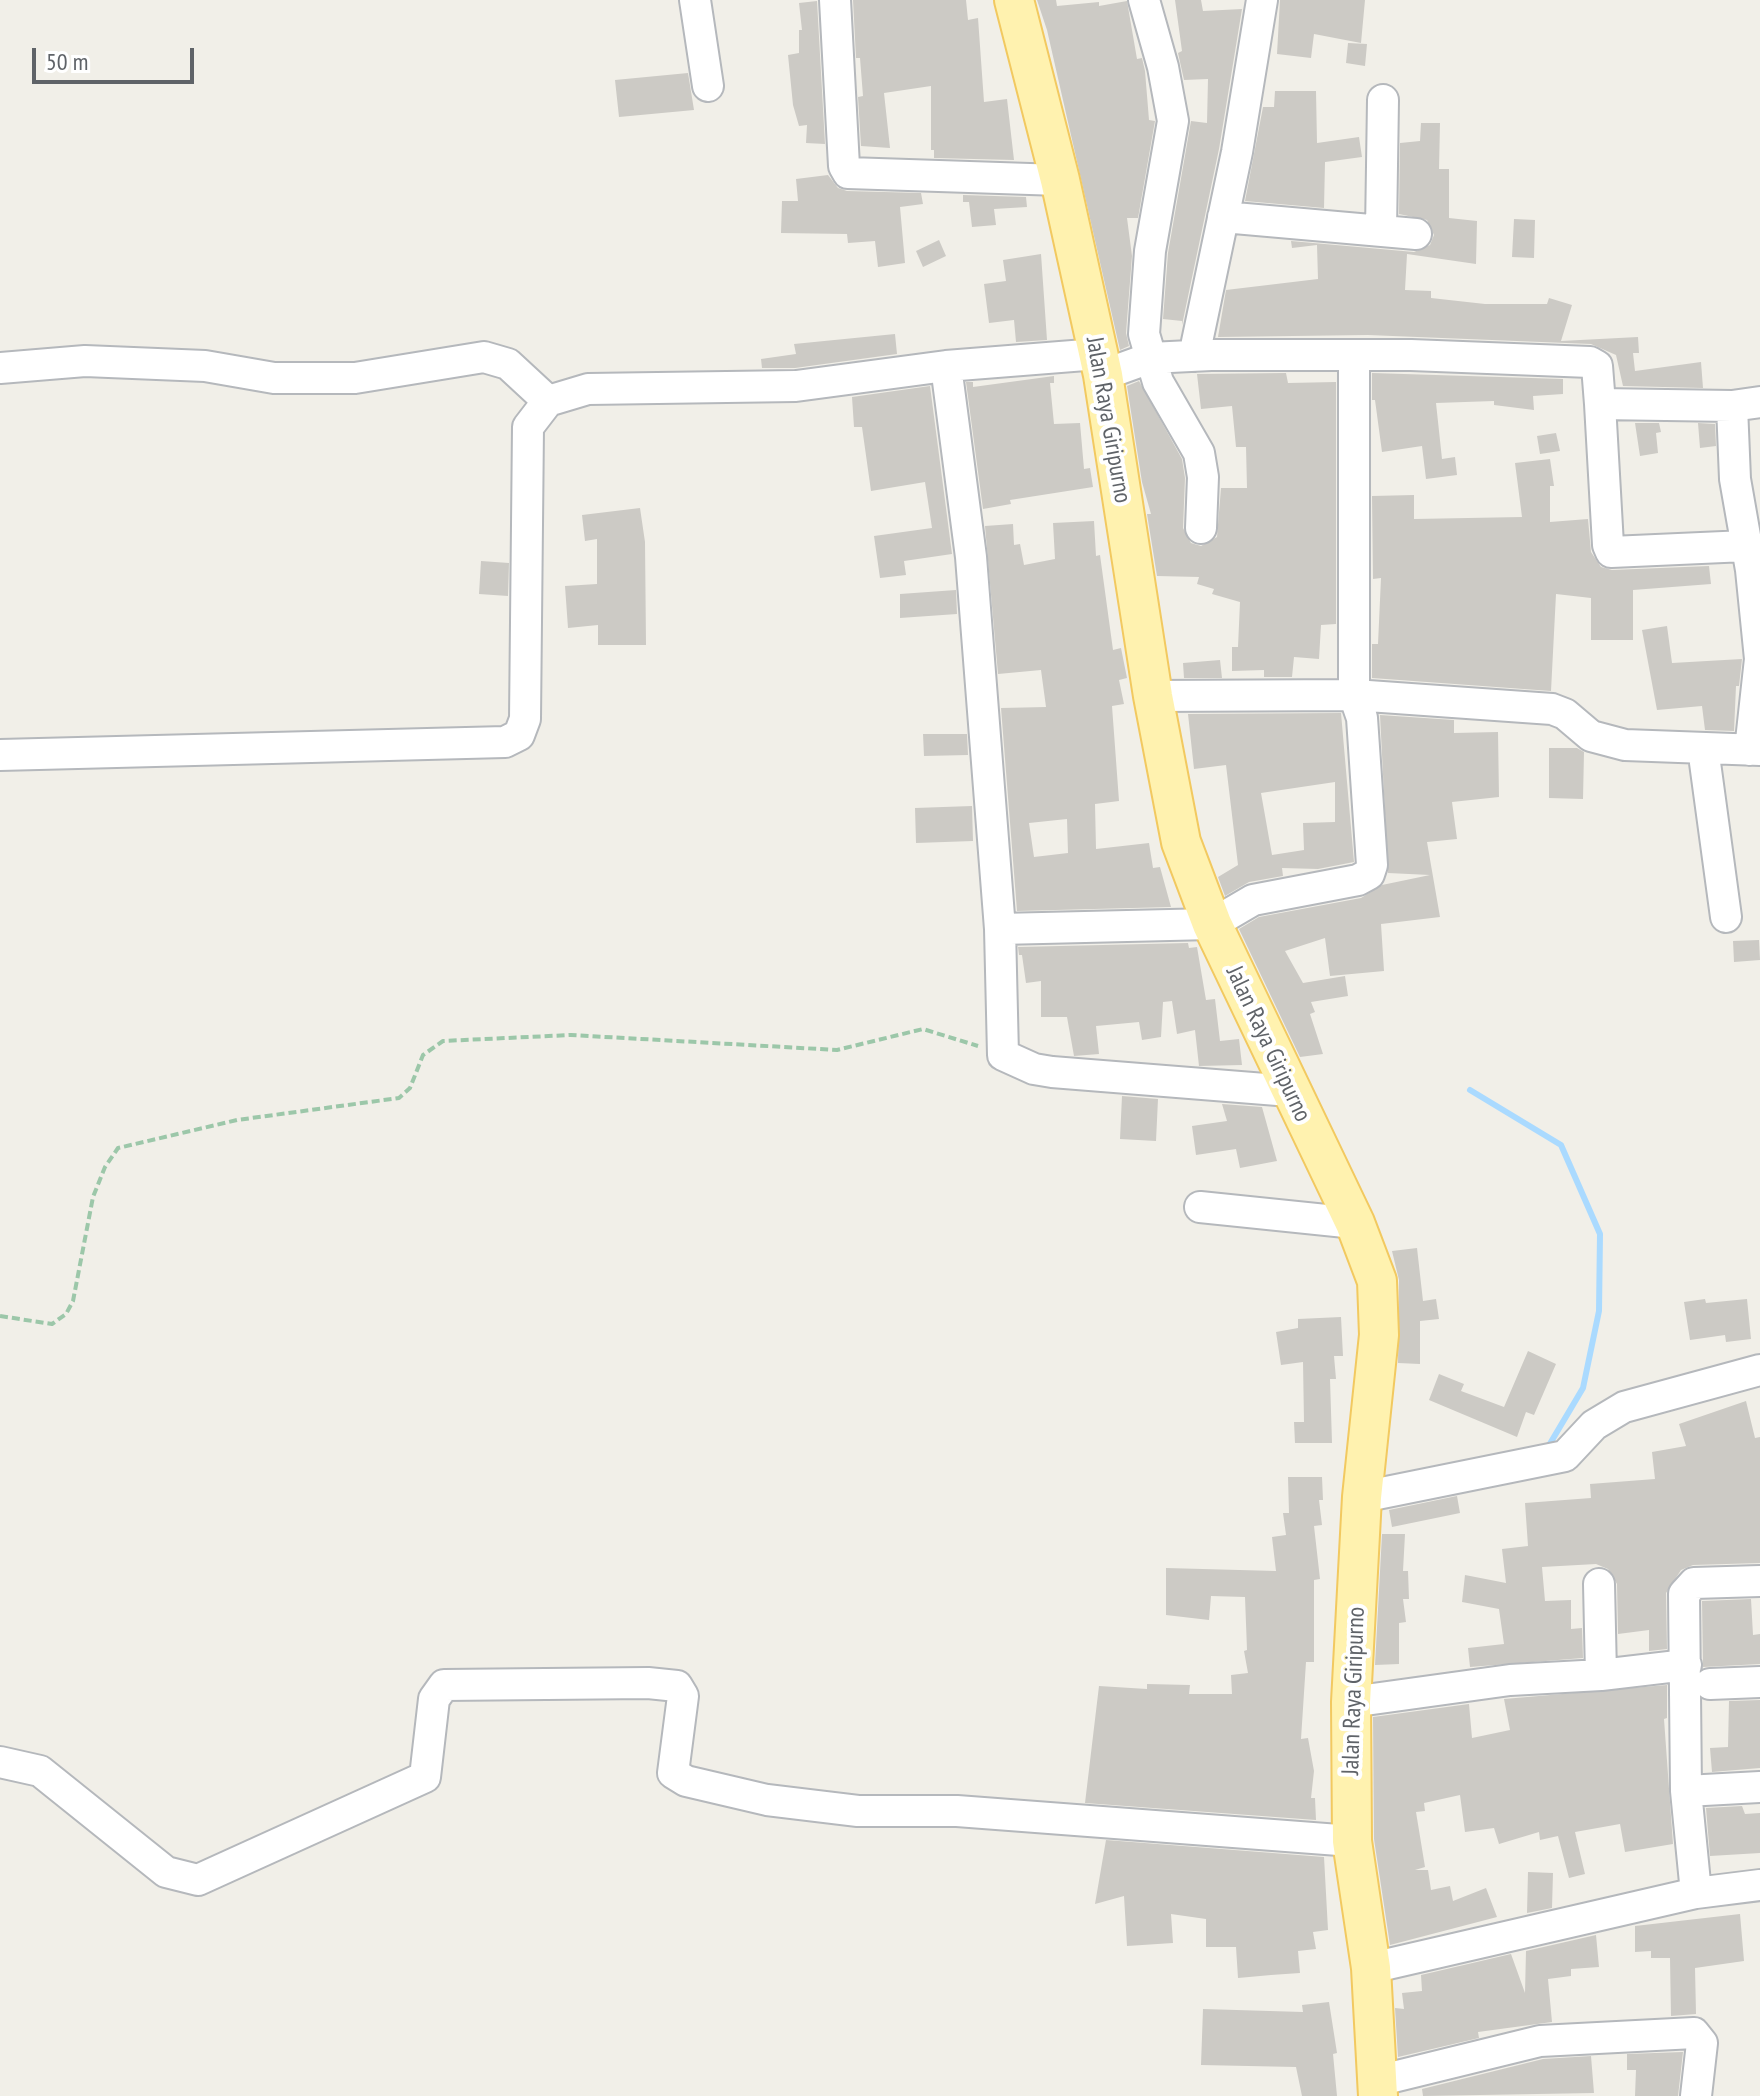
<!DOCTYPE html>
<html>
<head>
<meta charset="utf-8">
<style>
	body { margin:0 }
	#map { position:relative; width:1760px; height:2096px; overflow:hidden; background:#f1efe8; font-family:"PT Sans Narrow",sans-serif }
	canvas { display:block }
	.scale { position:absolute; left:32px; top:48px; width:162px; height:36px; box-sizing:border-box; border:4px solid #5f6368; border-top:0; padding-left:10px; font-size:24px; line-height:28px; white-space:nowrap; color:#5f6368; -webkit-text-stroke:6px #fff; paint-order:stroke }
</style>
</head>
<body>
<div id="map">
<canvas width="1760" height="2096"></canvas>
<div class="scale">50 m</div>
</div>
<script>
const ctx = document.querySelector('canvas').getContext('2d');
ctx.lineJoin = 'round';
const shape = rows => new Path2D(rows.map(r => 'M' + r).join(''));
function stroke(path, color, width, dash) { ctx.strokeStyle = color; ctx.lineWidth = width; ctx.lineCap = dash ? 'butt' : 'round'; ctx.setLineDash(dash || []); ctx.stroke(path); }
function fill(path, color) { ctx.fillStyle = color; ctx.fill(path, 'evenodd'); }
function write(font, color, halo, rows, align = 'center') {
  ctx.font = font + ' "PT Sans Narrow",sans-serif'; ctx.lineWidth = 8; ctx.setLineDash([]); ctx.textBaseline = 'middle'; ctx.strokeStyle = halo; ctx.fillStyle = color; for (const [text, x, y, turn = 0] of rows) {
    ctx.save(); ctx.translate(x, y); ctx.rotate((+turn || 0) * Math.PI / 180); ctx.textAlign = isNaN(turn) ? turn : align; if (halo) ctx.strokeText(text, 0, 0); ctx.fillText(text, 0, 0); ctx.restore();
  }
}
stroke(shape([
	[1470,1090,1561,1145,1600,1234,1599,1311,1583,1388,1548,1447]
]), '#aadaff', 6);
fill(shape([
	[853,0,966,0,968,20,978,18,984,102,1007,99,1014,160,934,158,934,150,931,150,931,86,884,93,890,148,861,146,858,97,863,96,860,58,856,58],
	[1037,0,1056,0,1057,6,1099,2,1099,6,1127,1,1137,59,1142,58,1145,71,1149,120,1155,121,1138,218,1127,218,1132,256,1126,333,1129,346,1120,350,1047,30],
	[1175,0,1201,0,1203,11,1242,9,1219,149,1182,325,1182,321,1163,319,1168,253,1191,121,1207,123,1208,79,1184,80,1178,53,1182,51],
	[1280,0,1365,0,1361,43,1314,34,1311,58,1277,54],
	[817,1,825,144,806,143,807,125,799,126,793,105,788,55,799,53,799,30,802,30,799,3],
	[1348,43,1367,44,1365,66,1346,63],
	[688,73,694,110,619,117,615,80],
	[1275,91,1316,91,1317,143,1359,137,1362,157,1325,162,1324,208,1245,201,1263,107,1274,107],
	[1421,123,1440,123,1439,169,1449,169,1449,218,1477,221,1476,264,1407,254,1405,290,1431,291,1431,298,1485,304,1547,304,1549,298,1572,305,1561,341,1638,337,1639,353,1633,353,1635,371,1701,362,1703,388,1623,386,1616,355,1591,344,1368,335,1218,337,1226,290,1318,279,1317,245,1292,248,1291,241,1414,252,1430,245,1434,235,1427,220,1399,214,1400,143,1420,141],
	[828,175,838,188,847,191,921,193,923,204,900,207,905,263,878,267,875,241,848,243,847,234,781,233,782,201,798,201,796,179],
	[963,195,1026,197,1027,207,994,209,996,225,972,227,969,202,963,202],
	[1514,219,1535,220,1534,258,1512,257],
	[939,240,946,256,923,267,916,251],
	[1041,254,1047,340,1016,342,1014,320,989,323,984,284,1006,281,1003,260],
	[895,334,897,354,795,368,762,368,761,359,796,354,794,344],
	[1286,373,1288,383,1336,382,1336,624,1321,625,1319,659,1294,657,1292,677,1264,677,1264,670,1232,671,1232,647,1238,647,1240,602,1212,594,1214,589,1197,584,1199,577,1157,576,1147,514,1151,514,1142,482,1127,386,1139,381,1182,459,1185,478,1183,528,1191,543,1201,546,1217,537,1221,488,1247,488,1246,447,1236,447,1232,406,1201,409,1197,374],
	[1372,373,1563,379,1563,394,1533,396,1534,410,1494,405,1494,401,1436,403,1442,459,1455,457,1457,475,1426,479,1422,446,1382,452,1375,400,1372,400],
	[1054,376,1054,383,1050,383,1054,424,1080,423,1084,469,1090,468,1093,487,1010,500,1011,504,983,509,966,382,973,382,973,387],
	[930,386,952,554,904,561,906,575,880,578,874,536,932,528,925,482,871,491,862,427,854,427,852,397],
	[1635,423,1659,423,1661,432,1656,433,1658,453,1640,456],
	[1698,423,1715,424,1716,446,1700,448],
	[1556,433,1560,451,1540,454,1537,436],
	[1550,459,1554,486,1550,486,1550,522,1588,519,1591,552,1601,567,1612,570,1709,566,1711,584,1633,590,1633,640,1591,640,1591,598,1556,594,1551,691,1372,678,1372,644,1378,644,1381,578,1373,579,1372,496,1414,495,1414,519,1522,517,1515,463],
	[640,508,645,542,646,645,598,645,598,625,568,628,565,586,597,584,597,539,585,541,582,515],
	[1094,521,1096,556,1100,555,1113,650,1121,648,1127,678,1119,680,1124,704,1112,706,1119,801,1095,804,1096,849,1149,843,1153,868,1160,867,1171,907,1017,911,1001,708,1046,707,1041,670,998,674,985,526,1013,524,1014,545,1020,544,1024,565,1055,559,1053,523],
	[1067,819,1068,853,1034,857,1029,823],
	[481,561,509,563,508,596,479,594],
	[956,590,957,614,900,618,900,594],
	[1667,626,1672,663,1742,659,1739,686,1736,686,1734,731,1705,730,1702,706,1657,710,1642,630],
	[1220,660,1222,678,1184,678,1183,663],
	[1341,713,1354,862,1318,869,1282,868,1283,876,1249,882,1225,896,1218,877,1238,865,1226,765,1194,769,1188,714],
	[1335,782,1335,822,1303,823,1304,850,1272,855,1261,793],
	[1380,715,1454,720,1454,733,1498,732,1499,797,1452,802,1457,839,1427,842,1440,917,1381,924,1384,971,1330,976,1325,938,1285,951,1303,983,1345,976,1348,996,1311,1002,1315,1012,1310,1014,1323,1054,1300,1057,1239,929,1259,917,1361,898,1382,885,1430,875,1388,873],
	[923,734,967,734,968,755,924,756],
	[1549,748,1577,748,1584,752,1583,799,1549,798],
	[972,806,973,841,916,843,915,808],
	[1759,940,1760,960,1734,962,1733,941],
	[1188,943,1189,948,1197,947,1206,1000,1215,999,1220,1041,1239,1039,1242,1065,1199,1066,1195,1030,1177,1034,1172,1001,1163,1002,1161,1037,1142,1040,1139,1022,1096,1026,1099,1054,1074,1056,1067,1017,1041,1017,1041,981,1026,983,1022,955,1019,955,1018,947],
	[1122,1096,1158,1099,1156,1141,1120,1139],
	[1222,1104,1262,1107,1277,1161,1240,1168,1236,1149,1196,1155,1192,1126,1227,1121],
	[1417,1248,1423,1301,1436,1299,1439,1319,1420,1321,1420,1364,1398,1363,1399,1280,1392,1251],
	[1705,1299,1706,1303,1747,1299,1751,1339,1726,1342,1725,1335,1690,1340,1684,1302],
	[1341,1317,1343,1356,1334,1356,1336,1379,1330,1379,1332,1443,1295,1443,1294,1422,1304,1422,1303,1362,1281,1365,1276,1332,1298,1328,1298,1319],
	[1528,1351,1556,1364,1534,1415,1526,1412,1517,1437,1429,1400,1439,1374,1464,1384,1461,1391,1504,1407],
	[1746,1401,1755,1438,1760,1437,1760,1563,1693,1565,1681,1570,1666,1593,1667,1649,1649,1651,1649,1630,1618,1634,1617,1584,1608,1569,1596,1564,1542,1567,1545,1601,1571,1600,1571,1629,1582,1628,1583,1658,1470,1667,1468,1648,1504,1644,1499,1609,1462,1602,1465,1575,1506,1583,1502,1549,1528,1546,1525,1503,1591,1498,1590,1484,1655,1479,1652,1452,1686,1446,1679,1424],
	[1288,1477,1322,1477,1323,1500,1319,1500,1322,1525,1314,1526,1320,1579,1314,1580,1314,1662,1306,1662,1301,1739,1308,1738,1314,1771,1311,1798,1315,1798,1316,1820,1085,1803,1099,1686,1147,1689,1147,1684,1190,1685,1189,1694,1232,1694,1231,1675,1248,1673,1244,1651,1247,1650,1245,1597,1211,1596,1209,1620,1166,1615,1166,1568,1276,1571,1272,1537,1286,1535,1283,1513,1289,1513],
	[1457,1496,1460,1513,1392,1527,1389,1510],
	[1382,1534,1405,1534,1403,1571,1408,1571,1409,1599,1403,1599,1406,1622,1399,1623,1399,1664,1375,1665],
	[1751,1599,1753,1635,1760,1634,1760,1664,1703,1667,1702,1601],
	[1667,1685,1667,1718,1664,1719,1673,1844,1625,1852,1620,1824,1575,1832,1585,1874,1569,1878,1558,1836,1540,1840,1539,1832,1499,1844,1494,1828,1465,1832,1460,1795,1424,1803,1425,1811,1416,1812,1425,1867,1415,1870,1428,1870,1431,1890,1450,1886,1453,1901,1486,1888,1497,1917,1390,1945,1374,1839,1373,1717,1469,1704,1472,1738,1510,1730,1504,1699],
	[1760,1700,1760,1768,1712,1772,1710,1748,1728,1747,1729,1701],
	[1742,1806,1745,1814,1760,1813,1760,1853,1710,1856,1706,1808],
	[1106,1840,1324,1857,1328,1930,1313,1932,1316,1949,1298,1951,1300,1973,1271,1975,1238,1978,1236,1947,1206,1947,1206,1919,1171,1914,1173,1943,1127,1946,1124,1896,1095,1904],
	[1528,1872,1553,1873,1552,1908,1527,1913],
	[1740,1914,1744,1961,1695,1968,1696,2014,1671,2016,1670,1958,1651,1958,1651,1951,1635,1952,1635,1926],
	[1596,1935,1599,1967,1571,1969,1571,1976,1548,1979,1552,2022,1478,2032,1479,2038,1398,2057,1395,2008,1404,2009,1402,1993,1422,1991,1421,1975,1511,1954,1525,1993,1526,1951],
	[1329,2002,1337,2053,1333,2054,1337,2096,1302,2096,1296,2067,1201,2065,1203,2009,1303,2012,1302,2005],
	[1683,2052,1678,2096,1635,2096,1636,2070,1627,2070,1627,2054],
	[1591,2056,1594,2093,1423,2096,1422,2089,1543,2059]
]), '#cccac5');
const minor = shape([
	[695,0,708,86],
	[835,0,844,166,848,173,1060,180],
	[1144,0,1163,67,1173,121,1150,251,1144,334,1158,382,1199,453,1203,477,1201,528],
	[1223,217,1416,234],
	[1381,231,1383,100],
	[1194,356,1237,152,1262,0],
	[946,366,971,557,1000,929,1003,1055,1034,1069,1052,1072,1290,1091],
	[0,368,85,361,205,366,274,378,355,378,484,357,508,364,548,401],
	[1103,375,1150,358,1211,355,1411,355,1590,362,1597,366,1600,404,1732,406],
	[1760,402,1732,406,1735,479,1751,570,1760,659],
	[1600,404,1608,545,1611,552,1746,546],
	[1153,696,1354,695,1552,709,1565,714,1591,736,1625,745,1760,750],
	[1703,748,1726,917],
	[1750,750,1760,659],
	[0,755,505,742,519,735,525,719,528,427,548,401,588,389,796,386,946,366,1098,354],
	[1000,929,1212,924,1253,900,1358,880,1369,874,1372,865,1362,718,1354,695,1354,358],
	[1200,1207,1355,1223],
	[1362,1497,1565,1456,1594,1425,1624,1407,1760,1370],
	[1760,1581,1694,1583,1684,1594,1686,1791,1760,1787],
	[1599,1584,1601,1675],
	[1710,1684,1760,1682],
	[1351,1702,1510,1680,1601,1675,1686,1665],
	[0,1762,40,1771,166,1872,198,1880,425,1777,434,1699,444,1685,648,1683,677,1686,683,1696,673,1773,686,1781,767,1800,858,1811,957,1811,1352,1841],
	[1686,1791,1696,1893],
	[1371,1968,1696,1893,1760,1885],
	[1377,2081,1540,2041,1694,2033,1702,2043,1696,2096]
]);
const major = shape([
	[1014,0,1060,180,1103,375,1153,696,1181,842,1212,924,1355,1223,1377,1281,1379,1335,1362,1497,1351,1702,1352,1841,1371,1968,1378,2096]
]);
stroke(minor, '#b5b8bc', 34);
stroke(major, '#f2c960', 42);
stroke(shape([
	[0,1316,52,1324,66,1314,73,1301,93,1197,105,1167,118,1148,237,1120,399,1098,410,1088,423,1055,443,1041,571,1035,837,1050,923,1029,978,1046]
]), '#9cc7a9', 4, [8, 4]);
stroke(minor, '#fff', 30);
stroke(major, '#fff2af', 38);
write('24px', '#5f6368', '#fff', [
	["Jalan Raya Giripurno",1108,420,80],
	["Jalan Raya Giripurno",1268,1044,65],
	["Jalan Raya Giripurno",1354,1691,-88]
]);
</script>
</body>
</html>
